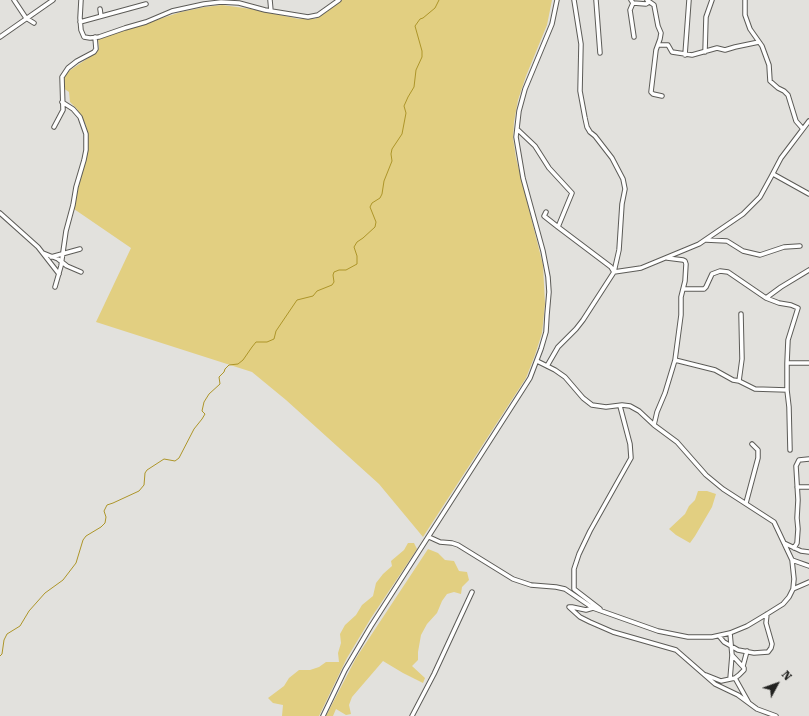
<!DOCTYPE html>
<html>
<head>
<meta charset="utf-8">
<style>
	body { margin:0 }
	#map { position:relative; width:809px; height:716px; overflow:hidden; background:#e2e1dd; font-family:"Roboto Serif",serif }
	canvas { display:block }
	.north { position:absolute; left:757px; top:664px; width:40px; height:40px; -webkit-text-stroke:3px #e2e1dd; paint-order:stroke; rotate:49deg; font-size:11px; font-weight:700; line-height:16px; text-align:center; color:#222220 }
	.north::after { content:''; display:block; margin:auto; width:14px; height:18px; background:#222220; clip-path:polygon(50% 0,100% 100%,50% 72%,0 100%) }
</style>
</head>
<body>
<div id="map">
<canvas width="809" height="716"></canvas>
<div class="north">N</div>
</div>
<script>
const ctx = document.querySelector('canvas').getContext('2d');
ctx.lineJoin = 'round';
function fill(path, color) { ctx.fillStyle = color; ctx.fill(path, 'evenodd'); }
const shape = rows => new Path2D(rows.map(r => 'M' + r).join(''));
function stroke(path, color, width, dash) { ctx.strokeStyle = color; ctx.lineWidth = width; ctx.lineCap = dash ? 'butt' : 'round'; ctx.setLineDash(dash || []); ctx.stroke(path); }
fill(shape([
	[342,0,552,0,547,25,526,76,518,100,514,122,513,138,516,158,543,265,545,304,542,333,535,355,526,378,423,537,379,484,286,400,252,372,96,322,131,248,74,209,80,177,87,157,88,140,86,125,77,109,70,102,69,92,63,88,64,77,69,71,97,52,99,48,98,39,181,12,205,7,222,5,251,9,299,19,315,19,325,13],
	[698,491,707,491,716,494,712,507,695,536,690,543,676,535,669,529,685,514,689,506,695,500],
	[408,543,414,543,417,549,371,618,347,658,319,716,282,716,283,705,273,703,268,698,284,686,289,678,299,670,310,670,319,667,326,662,339,662,338,653,341,643,340,634,345,625,356,615,362,605,373,596,376,583,383,574,392,566,391,561,404,550],
	[428,549,438,553,445,560,454,561,459,571,467,572,469,580,462,587,461,594,454,592,447,594,442,601,437,613,427,624,421,635,418,652,418,660,412,666,425,678,423,683,403,673,383,661,352,697,349,705,351,714,346,715,336,709,333,716,326,716,356,658]
]), '#e2cf81');
stroke(shape([
	[0,656,2,654,4,640,7,634,20,626,29,611,45,593,63,580,76,563,83,540,86,536,101,527,105,523,106,517,104,511,107,505,113,503,139,491,144,485,145,473,147,470,164,459,175,461,179,458,194,429,202,419,205,414,202,411,204,402,209,394,220,384,219,377,224,372,225,369,229,365,238,364,243,360,252,347,256,342,267,342,274,339,276,331,297,300,313,296,317,291,332,285,334,282,333,275,334,272,339,270,346,270,357,264,357,256,354,247,357,242,363,238,375,227,376,222,370,207,372,203,380,198,382,194,384,181,392,161,391,154,392,149,402,134,406,113,404,106,408,97,414,87,416,70,422,57,422,51,415,26,420,19,423,18,435,8,439,0]
]), '#ad9529', 1);
const minor = shape([
	[14,0,26,18,34,23],
	[81,0,80,18,81,30,84,37,90,38,99,37,125,28,146,22,172,11,204,4,221,2,239,3,265,10,308,17,318,15,339,0],
	[270,0,271,11],
	[596,0,600,53],
	[631,0,633,3,630,10,634,37],
	[647,0,654,5,658,26,661,33,660,39,656,50,651,92,653,94,662,96],
	[745,0,745,15,750,29,762,46,769,65,770,81,778,88,784,91,788,95,796,121,803,129],
	[633,3,646,4,649,2],
	[100,9,101,16],
	[80,22,146,4],
	[0,37,53,0],
	[658,45,668,45,672,52,692,55,717,48,725,50,735,47,759,42],
	[705,52,706,17,712,0],
	[685,55,689,0],
	[54,127,63,110,62,77,68,68,77,61,94,52,96,49,95,37],
	[517,129,535,146,549,168,572,193,558,227,544,216,546,212],
	[773,174,809,194],
	[0,213,38,247,59,274],
	[558,227,611,267,614,272],
	[706,240,727,241,743,251,760,255,784,247,800,246],
	[43,253,58,259,67,266,81,272],
	[51,257,80,249],
	[614,272,641,268,699,244,743,214,760,197,771,177,781,158,809,121],
	[55,287,61,266,66,231,73,205,76,187,84,160,86,150,86,134,80,117,73,109,62,102],
	[683,289,704,289,706,287,712,274,720,271,728,272,766,298,781,287,809,270],
	[766,298,779,303,791,305,798,308,788,340,787,363],
	[675,360,715,370,733,380,739,381,755,389,787,390],
	[547,366,558,347,576,329,583,320,614,272,619,250,622,204,625,189,623,179,612,158,595,136,590,132,587,127,585,118,580,91,581,44,574,0],
	[739,381,742,359,741,314],
	[654,425,657,412,665,393,675,360,681,315,681,297,685,281,686,264,685,261,683,260,667,258],
	[790,450,789,407,787,390,787,363,809,363],
	[797,487,809,487],
	[746,503,758,458,758,450,752,444],
	[429,537,440,542,452,543,458,545,513,579,531,585,556,587,565,589,593,608,658,631,688,637,712,637,730,633,747,626,767,614,783,604,789,597,793,589,794,579,792,560,774,522,723,489,706,475,677,442,654,425,639,411,630,406,622,405,606,407,592,405,583,398,565,377,555,370,537,361],
	[784,543,801,551,809,552],
	[794,548,797,543,798,529,797,518,798,500,796,466,799,460,809,459],
	[792,560,809,566],
	[793,589,809,582],
	[593,608,586,610,572,607,569,607,580,617,590,622,613,632,676,650,715,684,738,695,757,709,776,716],
	[600,609,574,589,574,569,579,554,590,531,631,458,630,444,620,406],
	[730,633,732,655,730,679],
	[719,636,724,642,738,650,754,653,768,652,771,648,772,644,766,623,767,614],
	[743,666,747,651],
	[706,675,721,681,735,678,739,675,744,670,744,668,732,655],
	[735,678,749,703],
	[323,716,345,670,371,626,523,389,530,378,541,349,546,332,547,315,549,292,548,277,543,251,523,178,516,137,519,111,525,89,552,24,557,0],
	[412,716,434,674,472,592]
]);
stroke(minor, '#5c5b57', 5.5);
stroke(minor, '#fff', 3.5);
</script>
</body>
</html>
